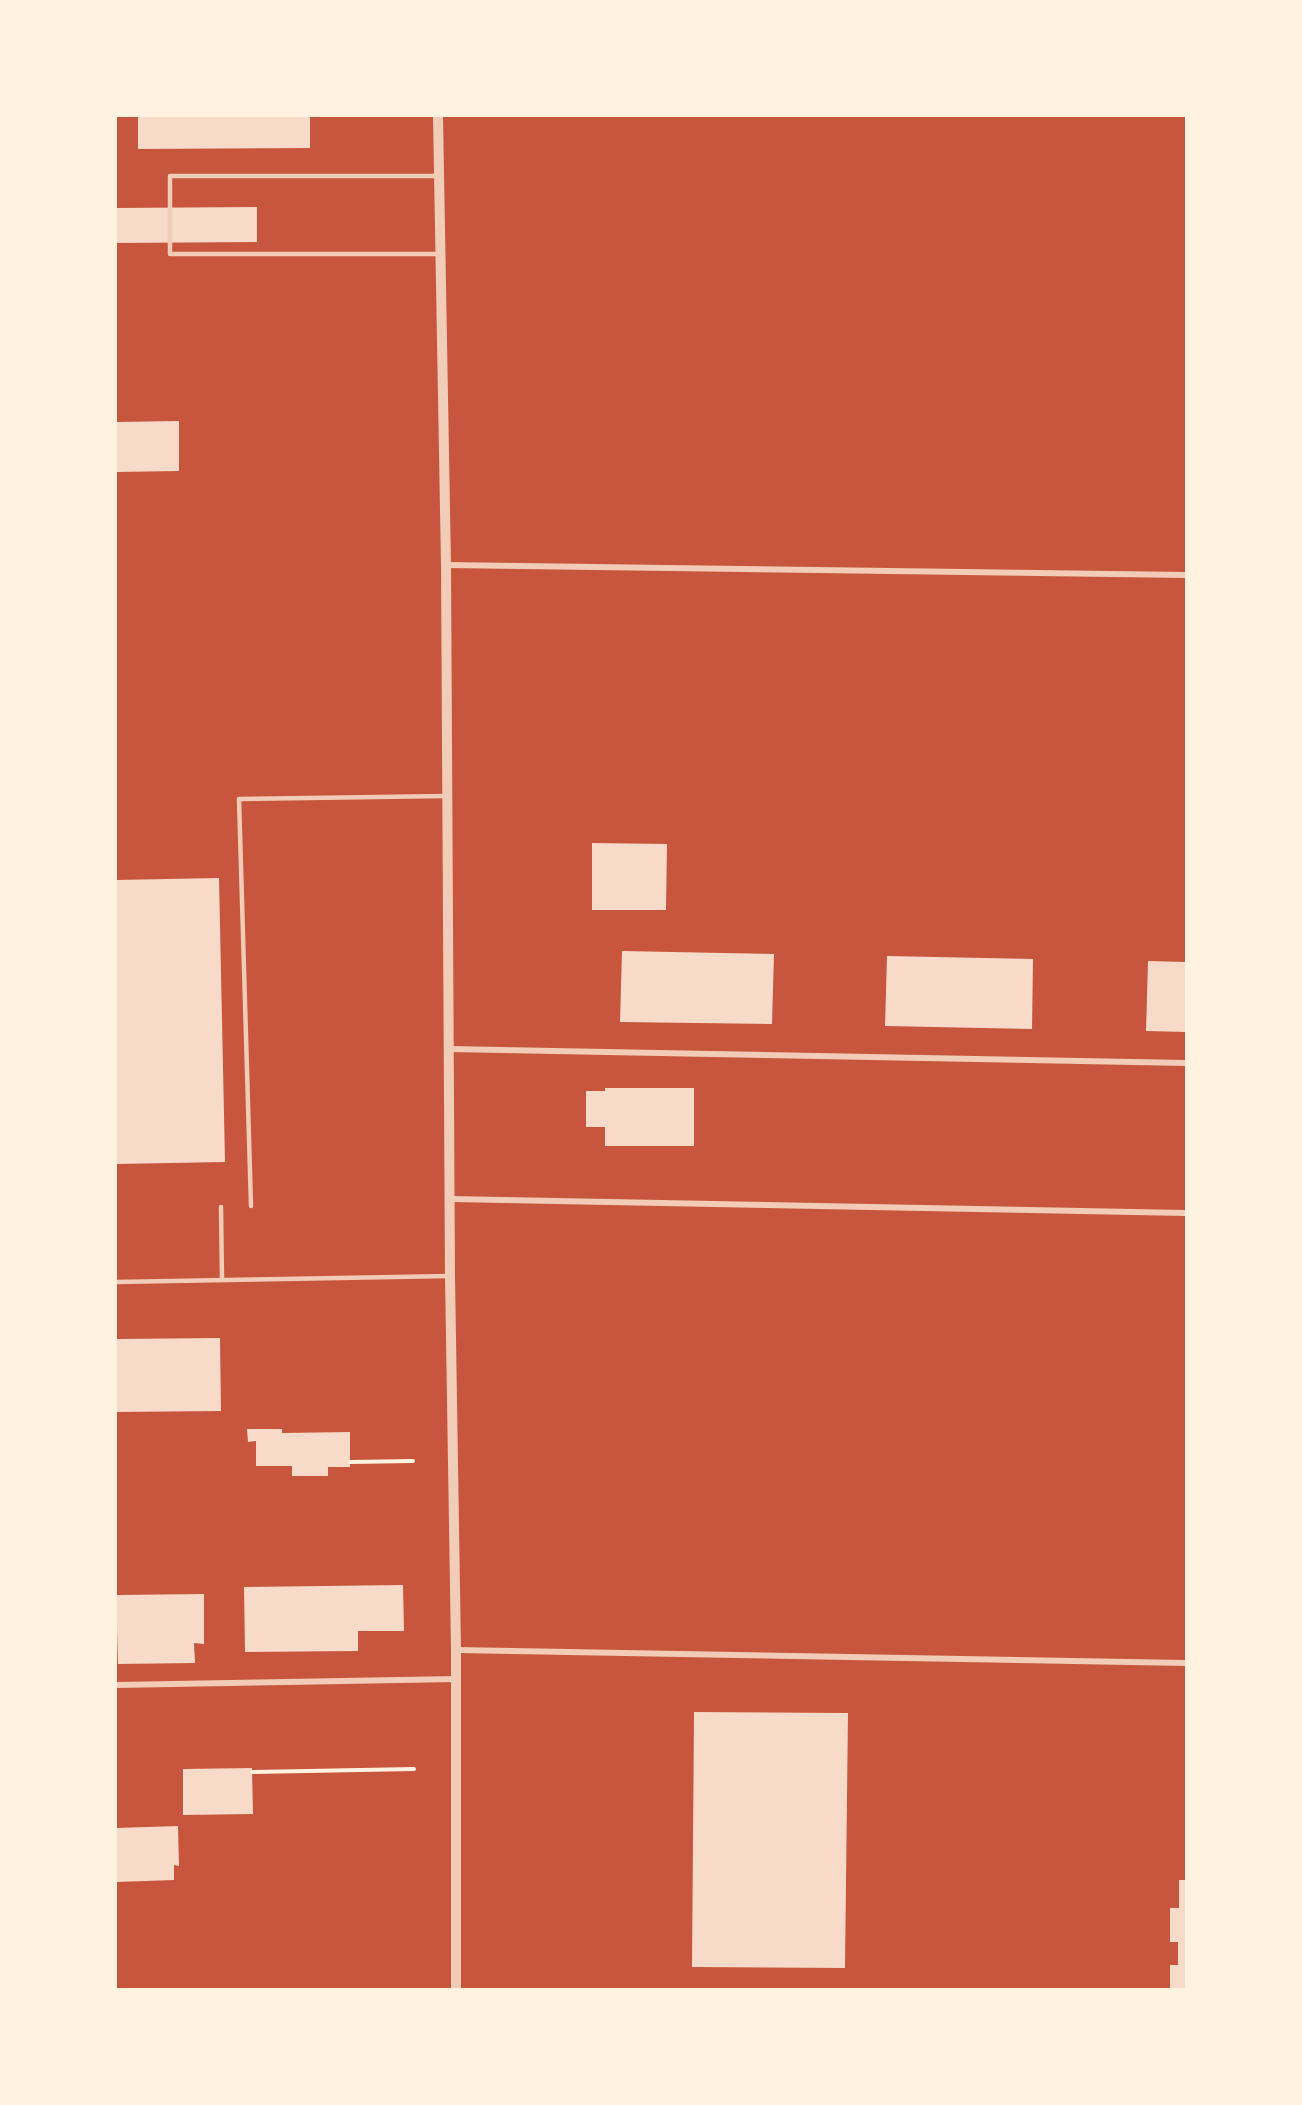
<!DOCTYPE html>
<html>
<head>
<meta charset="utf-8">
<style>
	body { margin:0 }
	#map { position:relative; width:1302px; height:2105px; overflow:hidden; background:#c8553d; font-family:Poppins,sans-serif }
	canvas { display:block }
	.frame { position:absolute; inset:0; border:117px solid #fff3e0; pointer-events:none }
</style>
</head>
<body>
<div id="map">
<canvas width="1302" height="2105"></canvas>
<div class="frame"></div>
</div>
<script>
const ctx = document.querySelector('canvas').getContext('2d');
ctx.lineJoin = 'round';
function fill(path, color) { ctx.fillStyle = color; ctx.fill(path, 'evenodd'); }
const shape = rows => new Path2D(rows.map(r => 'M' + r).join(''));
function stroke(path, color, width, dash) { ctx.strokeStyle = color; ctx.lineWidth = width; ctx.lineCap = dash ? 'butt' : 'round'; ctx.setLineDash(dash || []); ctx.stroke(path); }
fill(shape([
	[138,116,310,116,310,148,138,149],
	[257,207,257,242,116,243,116,208],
	[179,421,179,471,116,472,116,422],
	[592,843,667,844,666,910,592,910],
	[219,878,225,1162,116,1164,116,880],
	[622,951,774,954,772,1024,620,1022],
	[887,956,1033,959,1032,1029,885,1026],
	[1148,961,1186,962,1186,1032,1146,1031],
	[605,1088,694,1088,694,1146,605,1146,605,1127,586,1127,586,1091,605,1091],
	[220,1338,221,1411,116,1412,116,1339],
	[247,1429,282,1429,282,1433,350,1432,350,1467,328,1467,328,1476,292,1476,292,1466,256,1466,256,1441,248,1442],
	[403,1585,404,1631,358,1631,358,1651,245,1652,244,1587],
	[204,1594,204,1644,194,1643,195,1663,118,1664,116,1595],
	[694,1712,848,1713,845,1968,692,1967],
	[252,1768,253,1814,183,1815,183,1769],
	[178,1826,179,1866,174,1865,174,1880,116,1882,116,1828],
	[1179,1880,1186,1880,1186,1990,1170,1990,1170,1965,1178,1965,1178,1942,1170,1942,1170,1908,1179,1908]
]), '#f7dbc8');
stroke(shape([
	[350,1462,413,1461],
	[253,1772,414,1769]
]), '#fff3e0', 4);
stroke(shape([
	[439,254,170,254,170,176,439,176],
	[251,1206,239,799,446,796],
	[221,1207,222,1280],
	[116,1282,450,1276]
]), '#f1ccb7', 4.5);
stroke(shape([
	[446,565,1186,575],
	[449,1049,1186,1063],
	[451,1199,1186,1213],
	[456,1650,1186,1663],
	[116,1685,456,1679]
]), '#f1ccb7', 6);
stroke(shape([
	[438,116,446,565,450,1276,456,1650,456,1990]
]), '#f1ccb7', 10);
</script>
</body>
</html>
